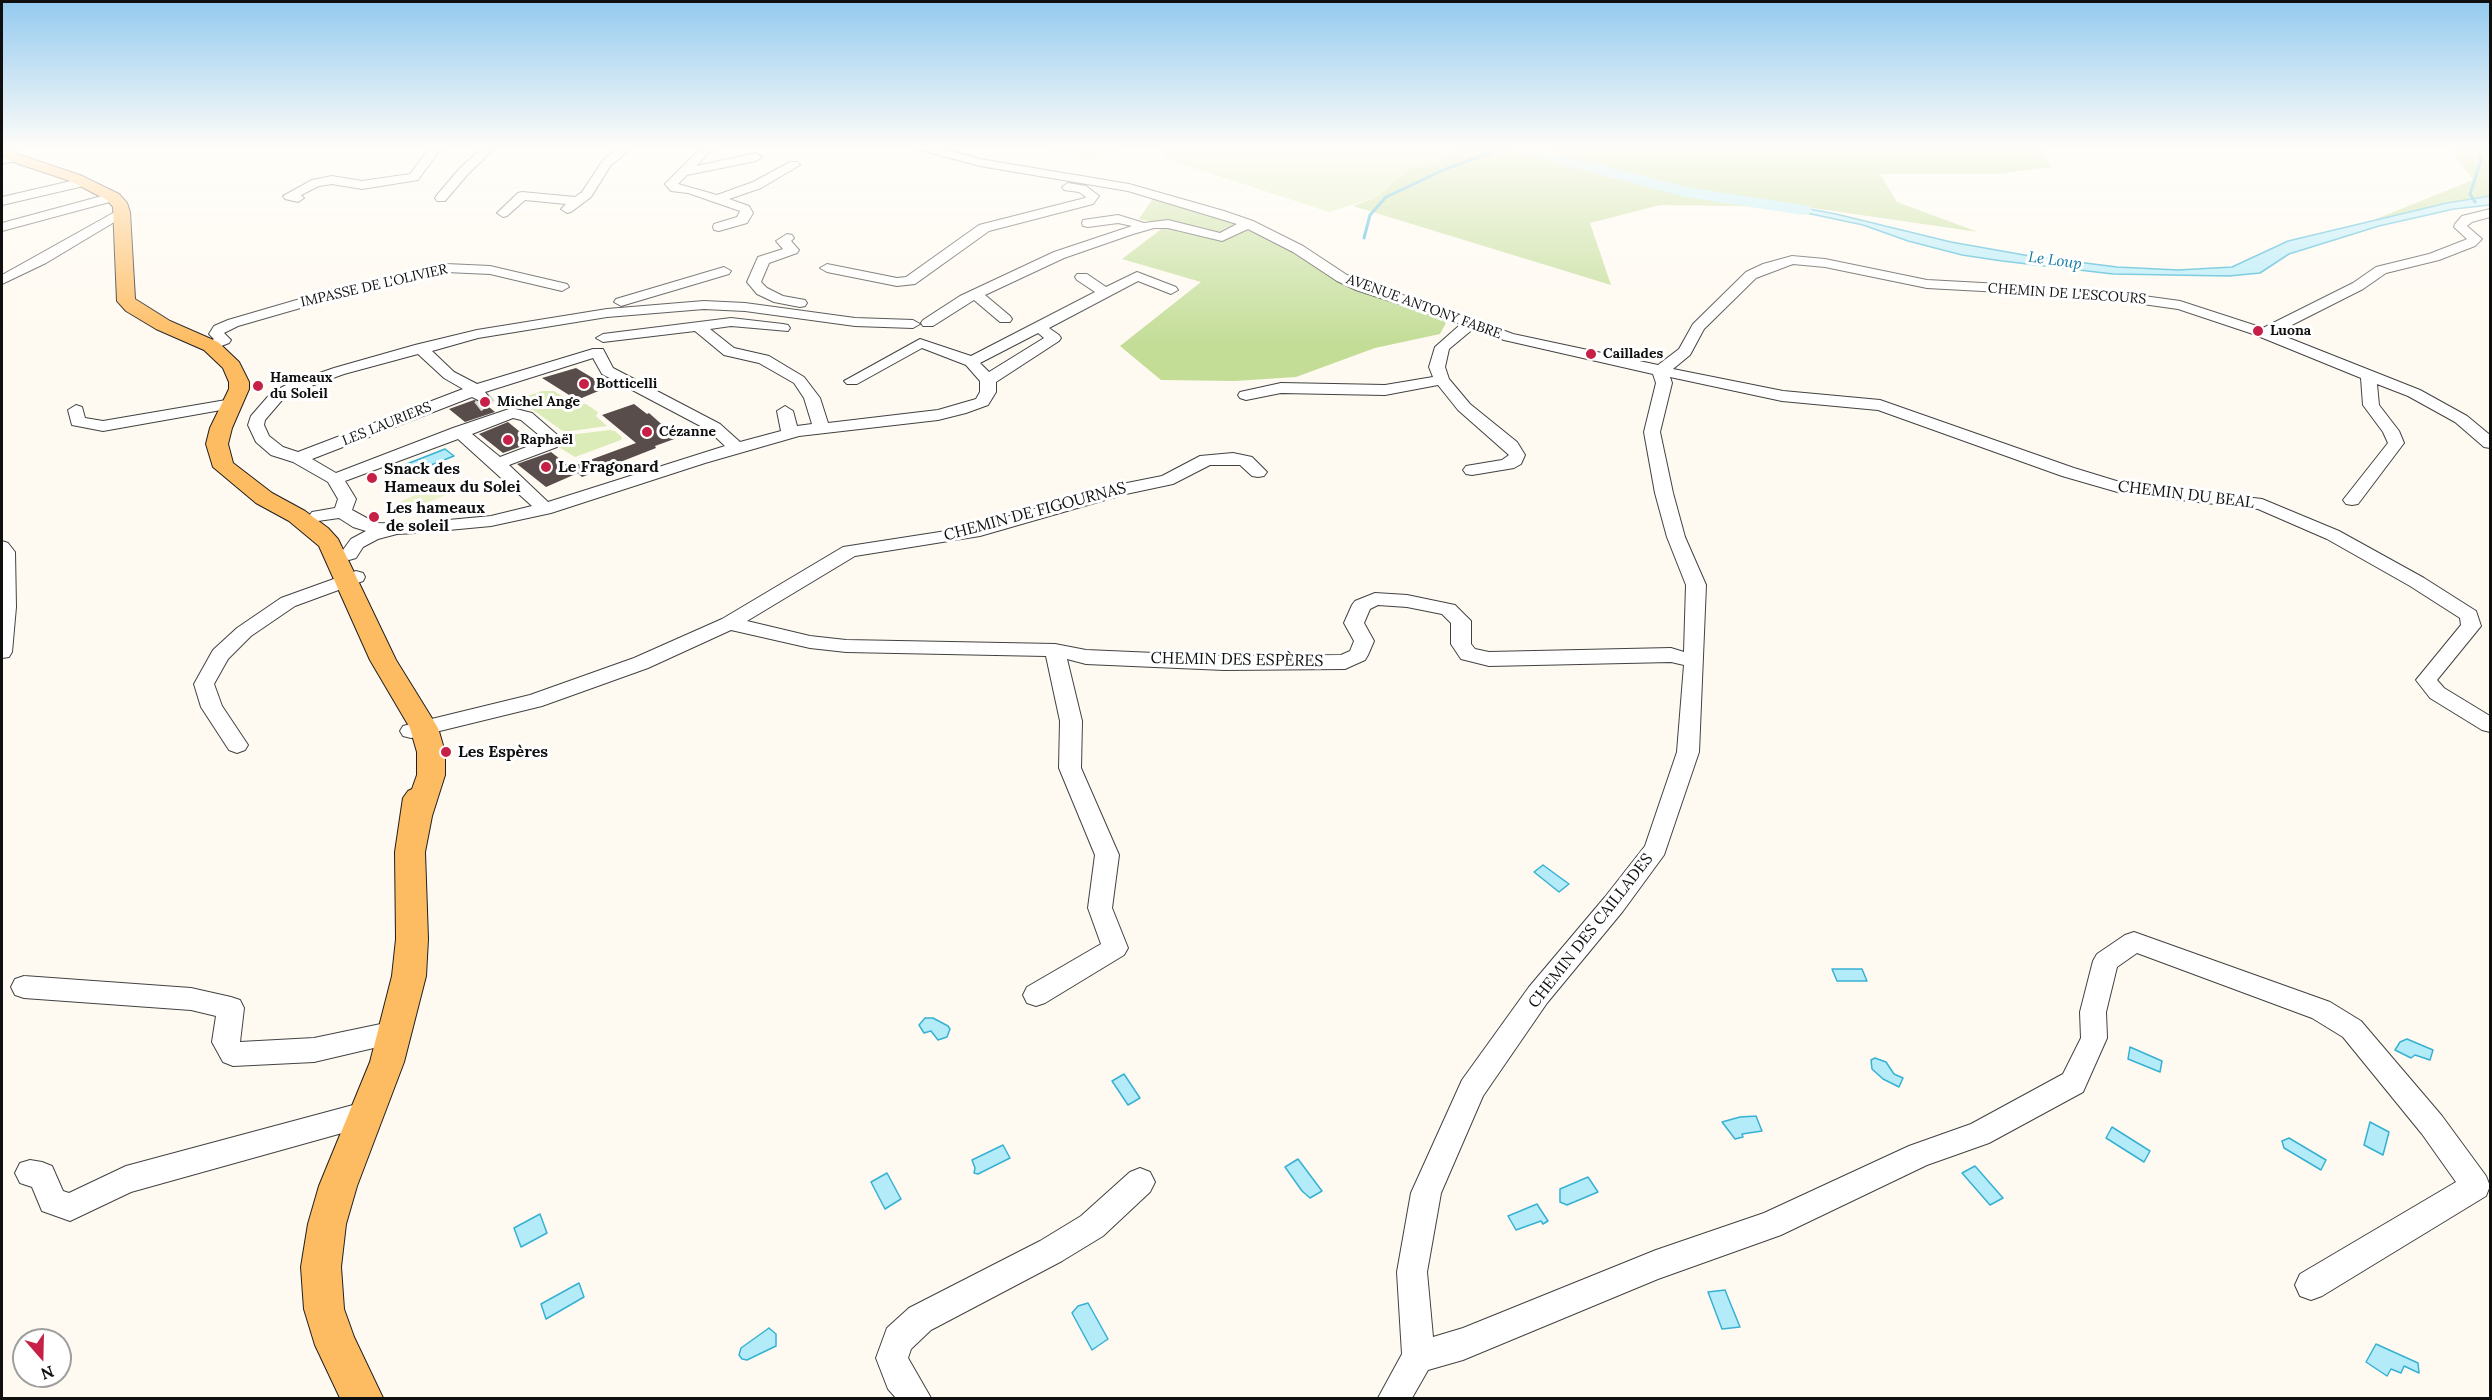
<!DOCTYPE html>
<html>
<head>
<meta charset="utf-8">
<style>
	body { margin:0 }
	#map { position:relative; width:2492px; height:1400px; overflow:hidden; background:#fffaf1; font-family:Lora,serif }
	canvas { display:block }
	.frame { position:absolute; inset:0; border:3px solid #0f0f0f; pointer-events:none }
	.north { position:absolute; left:12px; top:1328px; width:60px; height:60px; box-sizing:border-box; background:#fff; border:2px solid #9f9f9f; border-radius:50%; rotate:160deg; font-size:16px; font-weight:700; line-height:24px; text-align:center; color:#0f0f0f }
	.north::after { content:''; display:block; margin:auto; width:21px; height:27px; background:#c62046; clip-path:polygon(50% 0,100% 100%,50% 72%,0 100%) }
</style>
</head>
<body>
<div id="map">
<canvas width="2492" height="1400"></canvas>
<div class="frame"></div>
<div class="north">N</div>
</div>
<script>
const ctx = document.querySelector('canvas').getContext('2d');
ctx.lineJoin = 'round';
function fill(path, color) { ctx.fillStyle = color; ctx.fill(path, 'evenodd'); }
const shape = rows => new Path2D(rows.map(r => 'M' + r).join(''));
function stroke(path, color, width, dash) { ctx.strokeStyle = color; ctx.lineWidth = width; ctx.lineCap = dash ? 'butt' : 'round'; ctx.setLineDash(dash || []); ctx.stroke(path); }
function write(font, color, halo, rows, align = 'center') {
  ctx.font = font + ' Lora,serif'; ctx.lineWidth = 6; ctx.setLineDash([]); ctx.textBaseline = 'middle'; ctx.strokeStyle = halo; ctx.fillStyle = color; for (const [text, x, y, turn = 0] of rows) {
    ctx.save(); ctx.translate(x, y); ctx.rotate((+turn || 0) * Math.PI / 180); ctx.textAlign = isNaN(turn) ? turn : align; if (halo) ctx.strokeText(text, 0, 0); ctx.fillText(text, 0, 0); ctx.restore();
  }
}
fill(shape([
	[1155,147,1466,147,1426,168,1410,168,1377,197,1329,212,1163,158,1164,150],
	[542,391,554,391,574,403,586,404,598,412,596,416,607,426,564,432,533,410,505,404],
	[610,430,615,431,622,437,621,440,575,457,555,445,568,435]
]), '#dcecb8');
fill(shape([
	[1466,147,2039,147,2052,167,1998,174,1880,174,1897,202,1978,232,1806,207,1660,205,1590,223,1611,285,1353,206,1377,197,1410,168,1426,168],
	[2445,147,2490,147,2490,196,2447,203,2371,221,2473,180,2450,149],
	[1154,197,1234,220,1310,252,1363,290,1421,308,1447,321,1440,334,1375,348,1296,377,1235,381,1161,380,1120,346,1201,282,1122,259,1160,230,1169,225,1139,219]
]), '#c3dd97');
fill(shape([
	[1036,147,1128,147,1090,164],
	[441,484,451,493,402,513,392,505]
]), '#ecf2ca');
const water = shape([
	[2490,196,2490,205,2454,209,2379,226,2289,254,2260,273,2229,276,2113,274,2002,261,1962,255,1908,241,1863,225,1764,204,1765,201,1768,201,1836,214,1951,242,2030,256,2117,267,2178,270,2232,267,2288,241,2447,203,2490,196],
	[445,449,454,456,408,474,399,467,445,449],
	[1543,865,1569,884,1559,892,1534,872,1543,865],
	[1832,969,1862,969,1867,981,1837,981,1832,969],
	[925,1018,933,1018,948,1026,950,1029,947,1037,938,1040,931,1031,924,1033,919,1025,925,1018],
	[2407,1039,2433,1050,2430,1060,2415,1055,2411,1058,2395,1050,2400,1042,2407,1039],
	[2130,1047,2162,1061,2160,1072,2128,1059,2130,1047],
	[1875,1058,1886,1062,1894,1074,1903,1078,1899,1087,1883,1079,1872,1069,1871,1060,1875,1058],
	[1124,1074,1140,1098,1128,1105,1112,1081,1124,1074],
	[1756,1116,1762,1131,1742,1134,1743,1137,1735,1139,1722,1122,1740,1117,1756,1116],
	[2370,1122,2389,1132,2383,1155,2364,1145,2370,1122],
	[2112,1127,2150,1151,2144,1162,2106,1138,2112,1127],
	[2289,1138,2326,1160,2321,1170,2284,1148,2282,1141,2289,1138],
	[1003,1145,1010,1158,978,1174,974,1173,975,1168,972,1160,1003,1145],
	[1298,1159,1322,1191,1310,1198,1302,1191,1285,1167,1298,1159],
	[1975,1166,2003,1198,1990,1205,1962,1173,1975,1166],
	[887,1173,901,1199,885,1209,871,1182,887,1173],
	[1588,1177,1598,1192,1567,1205,1560,1202,1560,1189,1588,1177],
	[1537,1204,1548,1221,1543,1224,1541,1221,1516,1230,1508,1216,1537,1204],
	[540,1214,547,1233,521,1247,514,1228,540,1214],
	[579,1283,584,1297,546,1319,541,1304,579,1283],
	[1725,1290,1740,1327,1722,1329,1708,1292,1725,1290],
	[1088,1303,1108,1339,1092,1350,1072,1313,1078,1306,1088,1303],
	[769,1328,776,1334,776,1346,747,1360,742,1359,739,1355,741,1348,769,1328],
	[2376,1344,2418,1363,2419,1373,2404,1366,2401,1373,2391,1369,2387,1376,2366,1362,2376,1344]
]);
fill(water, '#b3ebf9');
stroke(water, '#37b1d3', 1.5);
stroke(shape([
	[2475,202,2470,194,2481,160,2477,148],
	[1364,238,1370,215,1386,197,1448,168,1493,152,1491,147]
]), '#37b1d3', 3);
fill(shape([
	[1505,147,1532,147,1686,187,1803,205,1809,206,1812,210,1809,214,1803,215,1685,197,1507,150,1505,147]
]), '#b3ebf9');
fill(shape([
	[576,368,608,387,577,400,542,378],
	[474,400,483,402,495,412,465,422,449,409],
	[634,404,647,414,649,413,677,438,655,446,656,448,582,477,571,467,636,443,602,415],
	[508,422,525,436,533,442,503,453,479,434],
	[551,452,578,473,546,487,517,464]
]), '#584d4b');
stroke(shape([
	[481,397,488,406]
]), '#dbd7cf', 17, [17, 8]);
const minor = shape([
	[430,147,442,147,418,180,362,189,332,184,319,186,301,195,304,198,298,202,285,199,283,196,312,180,332,176,362,181,410,174,430,147],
	[483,147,496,147,468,174,445,201,437,201,435,198,437,195,460,168,483,147],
	[620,147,633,147,611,165,591,197,571,212,567,213,561,209,566,204,525,200,507,216,503,217,497,213,518,193,522,192,575,197,582,192,603,160,620,147],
	[702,147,715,147,696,166,756,153,762,157,756,161,687,175,678,184,717,195,753,182,790,162,798,162,800,165,761,188,729,199,749,206,753,213,747,223,719,231,714,230,713,227,714,224,737,217,740,211,688,193,671,191,665,184,702,147],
	[915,147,935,147,980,159,1129,184,1224,211,1253,221,1303,246,1347,275,1366,284,1439,306,1513,334,1658,365,1679,349,1693,324,1746,272,1763,264,1792,256,1825,259,1927,280,2093,289,2180,301,2263,328,2353,283,2376,267,2429,254,2465,240,2467,239,2454,227,2455,224,2462,216,2490,209,2490,217,2472,222,2467,226,2482,239,2475,246,2439,260,2386,273,2363,289,2276,333,2420,390,2467,416,2490,435,2490,448,2484,447,2455,422,2408,396,2377,384,2379,405,2399,431,2404,443,2358,504,2352,505,2346,504,2343,500,2388,443,2383,432,2363,405,2361,378,2253,334,2178,309,2093,297,1927,288,1825,267,1793,264,1756,278,1704,329,1690,355,1673,369,1783,391,1880,400,2074,468,2123,483,2262,499,2339,531,2424,578,2476,611,2481,626,2437,680,2444,688,2490,716,2490,732,2482,730,2430,698,2416,680,2461,625,2460,618,2410,586,2327,539,2258,509,2121,493,2062,476,1878,410,1782,401,1670,377,1672,383,1660,432,1673,493,1685,537,1706,585,1699,752,1664,855,1623,911,1547,1003,1483,1096,1441,1193,1427,1272,1433,1337,1463,1328,1656,1250,1764,1213,1909,1146,1971,1124,2063,1074,2081,1038,2080,1012,2093,961,2097,954,2125,935,2134,932,2330,1002,2361,1021,2442,1116,2486,1176,2490,1186,2486,1196,2322,1296,2311,1300,2300,1296,2295,1285,2300,1274,2456,1182,2422,1134,2343,1037,2312,1018,2137,953,2117,967,2106,1012,2107,1038,2083,1092,1989,1143,1927,1165,1781,1235,1658,1279,1463,1360,1428,1370,1412,1398,1378,1398,1402,1354,1397,1272,1411,1193,1462,1080,1529,987,1605,897,1645,846,1677,752,1684,665,1671,662,1489,666,1461,659,1451,644,1451,623,1442,614,1407,607,1378,605,1370,609,1364,623,1374,641,1368,655,1365,660,1345,669,1224,670,1086,664,1067,659,1082,721,1081,768,1119,855,1112,908,1128,948,1124,955,1045,1003,1036,1006,1027,1003,1023,995,1027,987,1101,944,1088,908,1095,855,1059,768,1060,721,1046,656,846,652,810,648,731,630,648,668,542,706,411,738,403,736,400,731,403,726,411,724,530,695,634,658,722,619,843,547,972,527,1117,485,1162,476,1200,456,1233,453,1252,457,1267,472,1264,476,1258,477,1252,476,1240,465,1210,465,1173,484,1126,494,980,536,855,556,747,621,810,636,846,640,1055,644,1086,650,1224,656,1341,655,1350,651,1354,641,1344,623,1352,605,1355,601,1375,593,1407,595,1455,605,1471,621,1471,644,1475,649,1489,652,1671,648,1684,652,1686,585,1667,537,1655,493,1644,432,1656,383,1653,374,1504,340,1473,329,1449,349,1445,367,1449,379,1470,404,1517,442,1525,455,1521,464,1514,468,1472,475,1466,474,1463,470,1466,466,1502,460,1509,455,1458,410,1438,385,1385,395,1281,393,1246,400,1240,398,1238,395,1240,392,1281,383,1385,385,1433,377,1429,367,1435,347,1461,324,1356,290,1337,281,1293,252,1248,229,1222,241,1168,228,1154,228,1133,234,1064,258,985,295,1010,316,1012,319,1010,322,1000,322,974,300,933,326,923,326,921,323,923,320,960,296,1054,252,1132,226,1118,223,1088,227,1083,226,1082,223,1083,220,1118,215,1144,223,1168,220,1220,233,1237,224,1128,191,980,166,917,149,915,147],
	[15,154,19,156,19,160,2,164,2,158,15,154],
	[84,178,90,182,88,185,2,205,2,197,84,178],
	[1068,183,1086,186,1099,196,1093,204,989,231,915,284,897,286,827,272,820,268,827,264,897,278,906,277,979,225,1085,198,1086,197,1079,192,1064,190,1062,187,1068,183],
	[113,193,117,194,119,197,117,200,2,231,2,223,113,193],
	[122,208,126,209,128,212,126,215,46,263,2,284,2,275,122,208],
	[787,234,792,235,794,238,791,241,799,250,797,253,769,263,761,282,767,288,783,296,805,300,807,303,805,306,800,307,774,302,757,294,747,282,758,257,783,249,776,241,787,234],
	[446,264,490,266,567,284,569,287,562,291,490,274,446,272,349,294,238,326,224,333,231,340,229,343,211,350,204,346,214,339,209,334,214,326,228,320,341,287,446,264],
	[724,267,731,271,729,274,621,306,614,302,616,299,724,267],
	[1137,272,1176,287,1178,290,1171,294,1138,281,1049,328,1059,335,1061,338,1059,341,996,382,996,392,988,405,966,413,938,420,799,436,705,463,551,513,491,526,427,532,421,531,418,527,421,523,427,522,491,516,532,506,458,439,345,481,356,499,352,510,376,523,409,524,415,525,418,529,415,533,397,534,378,539,363,547,356,558,349,560,342,558,340,554,351,539,366,531,353,527,339,518,318,521,312,520,309,516,312,512,335,508,338,499,328,482,293,462,271,455,256,442,248,425,251,416,271,393,288,384,334,368,415,345,477,330,607,309,704,301,745,303,855,318,913,320,920,324,913,328,855,326,745,311,704,309,607,317,478,338,432,351,454,372,477,384,593,349,603,349,613,368,720,424,740,442,781,431,777,411,785,406,793,411,797,426,812,424,804,398,794,383,759,363,724,355,695,331,603,342,596,338,603,334,731,318,783,324,788,325,790,328,788,331,731,326,710,329,734,348,769,356,804,377,820,398,828,423,938,410,976,399,980,392,980,381,966,365,922,348,857,384,847,384,844,381,920,339,971,356,1095,292,1077,280,1075,277,1077,274,1087,274,1106,287,1137,272],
	[1038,333,1044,338,989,372,980,363,1038,333],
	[418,354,444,378,463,389,298,452,283,447,269,436,264,425,265,420,283,399,300,390,344,374,418,354],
	[593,358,602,374,708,430,725,446,548,502,509,465,557,447,562,439,532,413,512,408,453,428,336,473,312,459,472,397,480,401,486,399,488,396,485,392,593,358],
	[513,418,521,420,545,440,500,457,472,434,513,418],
	[232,399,238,401,240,404,238,407,103,431,72,425,68,410,76,405,82,407,85,418,103,421,232,399],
	[2,541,8,543,15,552,16,607,12,652,9,657,2,658,2,541],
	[356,571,363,573,365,577,363,581,295,606,251,636,228,659,214,684,222,706,248,745,245,750,237,753,229,750,201,707,194,684,213,650,237,628,281,598,356,571],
	[24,976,191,988,231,997,240,1000,244,1008,240,1042,314,1038,395,1021,404,1024,408,1032,404,1040,395,1043,314,1062,233,1066,223,1062,212,1042,216,1016,191,1010,24,998,15,995,11,987,15,979,24,976],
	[368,1101,378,1105,382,1114,378,1123,131,1192,70,1221,42,1211,32,1187,20,1183,15,1173,20,1163,30,1160,42,1162,52,1166,63,1191,69,1193,126,1166,368,1101],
	[1140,1168,1150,1172,1155,1182,1150,1192,1103,1236,1062,1261,931,1330,911,1349,908,1358,931,1398,896,1398,888,1389,876,1358,887,1328,909,1308,1040,1241,1081,1216,1130,1172,1140,1168]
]);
const major = shape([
	[2,147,8,147,20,155,80,175,119,194,127,203,130,212,135,299,170,321,218,342,239,362,249,382,249,389,232,428,228,444,233,463,272,493,305,511,328,528,338,539,396,660,438,728,445,752,445,775,432,816,425,852,428,939,426,976,404,1062,357,1186,346,1224,341,1267,344,1309,354,1337,383,1398,340,1398,315,1345,304,1309,301,1267,308,1224,319,1186,370,1062,392,976,396,939,395,852,403,798,408,791,412,789,417,775,417,752,410,728,370,660,319,546,289,521,256,503,213,467,206,444,210,428,229,389,229,382,223,368,204,350,156,329,126,311,117,301,113,207,107,200,70,181,10,161,2,156,2,147]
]);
stroke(minor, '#424242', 2);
stroke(major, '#202020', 2);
fill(minor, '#fff');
fill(major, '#febc62');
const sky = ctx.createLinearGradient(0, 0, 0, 343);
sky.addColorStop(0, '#93caef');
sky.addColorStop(0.43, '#fffdf9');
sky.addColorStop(1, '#fffdf900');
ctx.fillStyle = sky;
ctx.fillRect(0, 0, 2492, 343);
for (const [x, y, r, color] of [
	[2258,331,6,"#c62046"],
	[1591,354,6,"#c62046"],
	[584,384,6,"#c62046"],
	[258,386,6,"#c62046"],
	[485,402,6,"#c62046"],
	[647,432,6,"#c62046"],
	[508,440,6,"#c62046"],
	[546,467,6,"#c62046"],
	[372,478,6,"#c62046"],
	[374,517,6,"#c62046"],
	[446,752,6,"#c62046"]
]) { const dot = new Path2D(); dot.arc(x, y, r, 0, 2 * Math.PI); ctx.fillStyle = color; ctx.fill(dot); stroke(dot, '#fff', 2); }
write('14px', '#0f0f0f', '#fff', [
	["IMPASSE DE L'OLIVIER",374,286,-13],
	["CHEMIN DE L'ESCOURS",2067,294,4],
	["AVENUE ANTONY FABRE",1424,307,20],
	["LES LAURIERS",387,424,-22]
]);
write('bold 14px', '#0f0f0f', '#fff', [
	["Luona",2270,331],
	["Caillades",1603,354],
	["Hameaux",270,378],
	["du Soleil",270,394],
	["Botticelli",596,384],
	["Michel Ange",497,402],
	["Cézanne",659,432],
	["Raphaël",520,440]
], 'left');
write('italic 15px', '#127ba0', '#fff', [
	["Le Loup",2055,261,8]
]);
write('bold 16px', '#0f0f0f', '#fff', [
	["Le Fragonard",558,467],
	["Snack des",384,469],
	["Hameaux du Solei",384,487],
	["Les hameaux",386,508],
	["de soleil",386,526],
	["Les Espères",458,752]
], 'left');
write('16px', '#0f0f0f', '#fff', [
	["CHEMIN DU BEAL",2186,495,7],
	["CHEMIN DE FIGOURNAS",1035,512,-15],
	["CHEMIN DES ESPÈRES",1237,660,1],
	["CHEMIN DES CAILLADES",1591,931,-52]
]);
</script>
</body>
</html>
